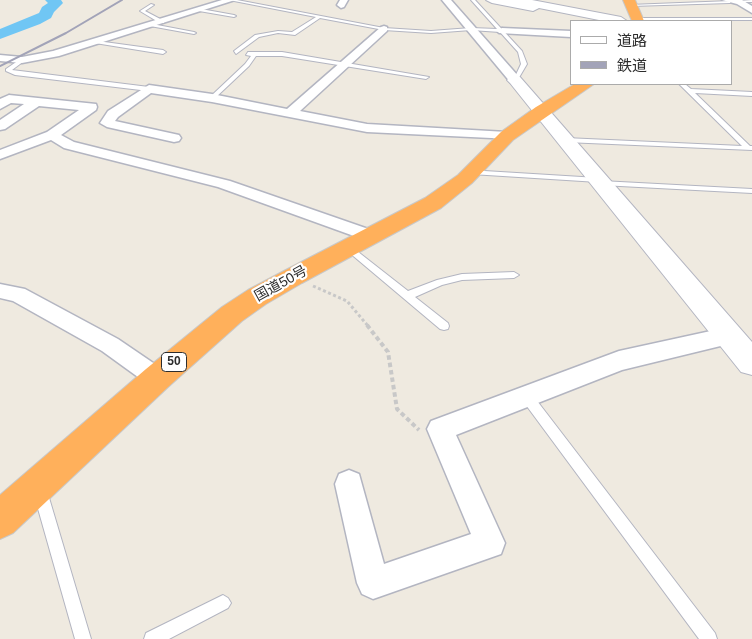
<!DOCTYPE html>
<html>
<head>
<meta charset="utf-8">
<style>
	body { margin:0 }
	#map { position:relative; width:752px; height:639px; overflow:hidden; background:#efeae0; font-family:Helvetica,"Noto Sans JP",sans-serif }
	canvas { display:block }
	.legend { position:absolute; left:570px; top:20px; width:162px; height:65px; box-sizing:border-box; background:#fff; border:1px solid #ababab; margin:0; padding:6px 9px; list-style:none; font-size:15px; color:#2d2d2d }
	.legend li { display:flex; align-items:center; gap:10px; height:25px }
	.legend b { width:25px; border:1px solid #ababab }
</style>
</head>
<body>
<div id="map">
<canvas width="752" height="639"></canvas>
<ul class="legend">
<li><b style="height:6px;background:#fff"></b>道路</li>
<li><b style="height:6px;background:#a2a3b8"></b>鉄道</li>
</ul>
</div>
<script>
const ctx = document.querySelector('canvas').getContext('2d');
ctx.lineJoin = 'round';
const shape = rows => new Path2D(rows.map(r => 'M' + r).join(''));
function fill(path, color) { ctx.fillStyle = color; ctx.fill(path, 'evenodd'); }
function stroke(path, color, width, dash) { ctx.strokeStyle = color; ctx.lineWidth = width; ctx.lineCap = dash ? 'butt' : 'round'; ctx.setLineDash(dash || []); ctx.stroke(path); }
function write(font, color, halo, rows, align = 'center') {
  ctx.font = font + ' Helvetica,"Noto Sans JP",sans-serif'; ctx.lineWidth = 4.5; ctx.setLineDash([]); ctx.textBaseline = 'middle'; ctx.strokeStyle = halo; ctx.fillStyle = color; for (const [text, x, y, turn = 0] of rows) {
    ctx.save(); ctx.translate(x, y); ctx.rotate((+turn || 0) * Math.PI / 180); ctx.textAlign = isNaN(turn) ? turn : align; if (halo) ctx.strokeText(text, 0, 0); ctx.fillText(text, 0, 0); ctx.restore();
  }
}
fill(shape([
	[45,0,61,0,63,3,54,12,51,18,40,24,0,39,0,29,39,13,42,7,48,3,45,0]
]), '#70c6f4');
const lane = shape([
	[229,0,237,0,384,28,431,31,471,28,497,29,471,0,475,0,522,51,527,64,517,81,513,81,521,64,518,52,500,32,471,30,431,33,384,30,320,18,295,35,278,33,259,37,236,54,234,51,255,35,278,31,292,32,316,17,229,0],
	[752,0,752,2,737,2,739,1,752,0],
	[731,1,730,3,631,6,629,5,731,1],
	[151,4,154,5,145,11,164,21,164,23,160,23,140,11,151,4],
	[201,9,234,15,236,16,234,17,199,11,201,9],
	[637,18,752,18,752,20,635,20,637,18],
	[152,24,194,32,196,33,194,34,150,26,152,24],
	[97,41,163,50,166,52,163,54,95,43,97,41],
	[248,52,282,52,429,77,426,79,282,56,256,56,249,66,214,99,210,99,210,97,245,64,251,56,246,55,248,52],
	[22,58,24,61,12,70,149,87,152,89,149,91,15,75,6,71,6,69,22,58],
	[679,84,685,84,691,89,752,92,752,96,695,93,750,146,752,146,752,150,565,142,562,140,565,138,742,146,679,84],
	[468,170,598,178,601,178,601,181,752,189,752,193,601,185,598,185,598,182,471,174,467,172,468,170],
	[348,244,408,291,437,280,462,274,514,272,519,275,514,278,462,280,442,285,415,297,448,323,449,326,448,329,444,330,440,329,345,249,344,247,348,244],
	[527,392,531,393,715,633,717,639,699,639,523,401,521,397,523,393,527,392],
	[40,484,45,486,47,491,91,639,75,639,33,491,35,486,40,484],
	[223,595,228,598,231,603,228,608,169,639,144,639,146,633,223,595]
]);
const street = shape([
	[222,0,235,0,59,56,22,63,0,61,0,55,22,57,53,51,222,0],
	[340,0,348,0,344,7,341,8,337,5,340,0],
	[442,0,451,0,519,77,521,80,519,83,511,83,442,0],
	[722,0,742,0,752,6,752,13,737,4,722,0],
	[384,26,387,27,387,31,300,111,367,124,507,132,512,133,514,136,512,139,367,132,212,102,151,93,118,117,115,121,179,135,181,138,179,141,174,142,107,127,100,123,108,111,149,85,212,94,287,109,381,27,384,26],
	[502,28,571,31,571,37,499,33,497,31,502,28],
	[9,95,96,104,97,107,96,110,61,135,74,142,230,181,377,232,380,236,377,240,371,242,365,240,218,187,64,148,51,140,0,159,0,150,47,132,79,110,39,106,5,129,0,130,0,120,24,104,11,103,0,109,0,99,9,95],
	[0,284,25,289,118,339,165,371,169,378,165,385,157,388,149,385,102,351,13,301,0,298,0,284],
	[729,327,737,330,740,336,737,342,622,370,456,435,505,543,501,554,373,599,362,594,357,583,335,484,339,474,349,470,359,474,384,564,471,534,427,429,431,421,619,351,729,327]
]);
const secondary = shape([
	[486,0,532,0,621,17,627,21,604,21,539,8,533,11,492,3,486,0],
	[515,75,520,77,752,342,752,375,741,372,510,83,507,80,510,77,515,75]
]);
const highway = shape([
	[623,0,635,0,644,21,632,21,623,0],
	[575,84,594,84,513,140,472,183,441,208,302,283,266,304,242,321,168,387,13,533,0,539,0,495,146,369,222,307,248,290,284,271,425,198,458,175,501,132,536,107,575,84]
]);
stroke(lane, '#b3b5c1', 2);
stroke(street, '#b3b5c1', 3);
stroke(secondary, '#b3b5c1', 2);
stroke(highway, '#c8c8c8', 2);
stroke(shape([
	[313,286,347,301,368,326]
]), '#c8c8c8', 3, [3, 2.5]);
stroke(shape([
	[367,325,388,352,397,409,419,430]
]), '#c8c8c8', 4, [4.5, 3]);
fill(lane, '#fff');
fill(street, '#fff');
fill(secondary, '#fff');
fill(highway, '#ffb05b');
stroke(shape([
	[0,66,66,33,122,0]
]), '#a2a3b8', 2);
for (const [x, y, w] of [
	[174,362,25]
]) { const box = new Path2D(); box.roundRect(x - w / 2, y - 9.5, w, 19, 4); ctx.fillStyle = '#fff'; ctx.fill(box); stroke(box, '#2d2d2d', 1); }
write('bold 12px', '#2d2d2d', null, [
	["50",174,362]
]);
write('14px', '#2d2d2d', '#fff', [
	["国道50号",281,284,-29]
]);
</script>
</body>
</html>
